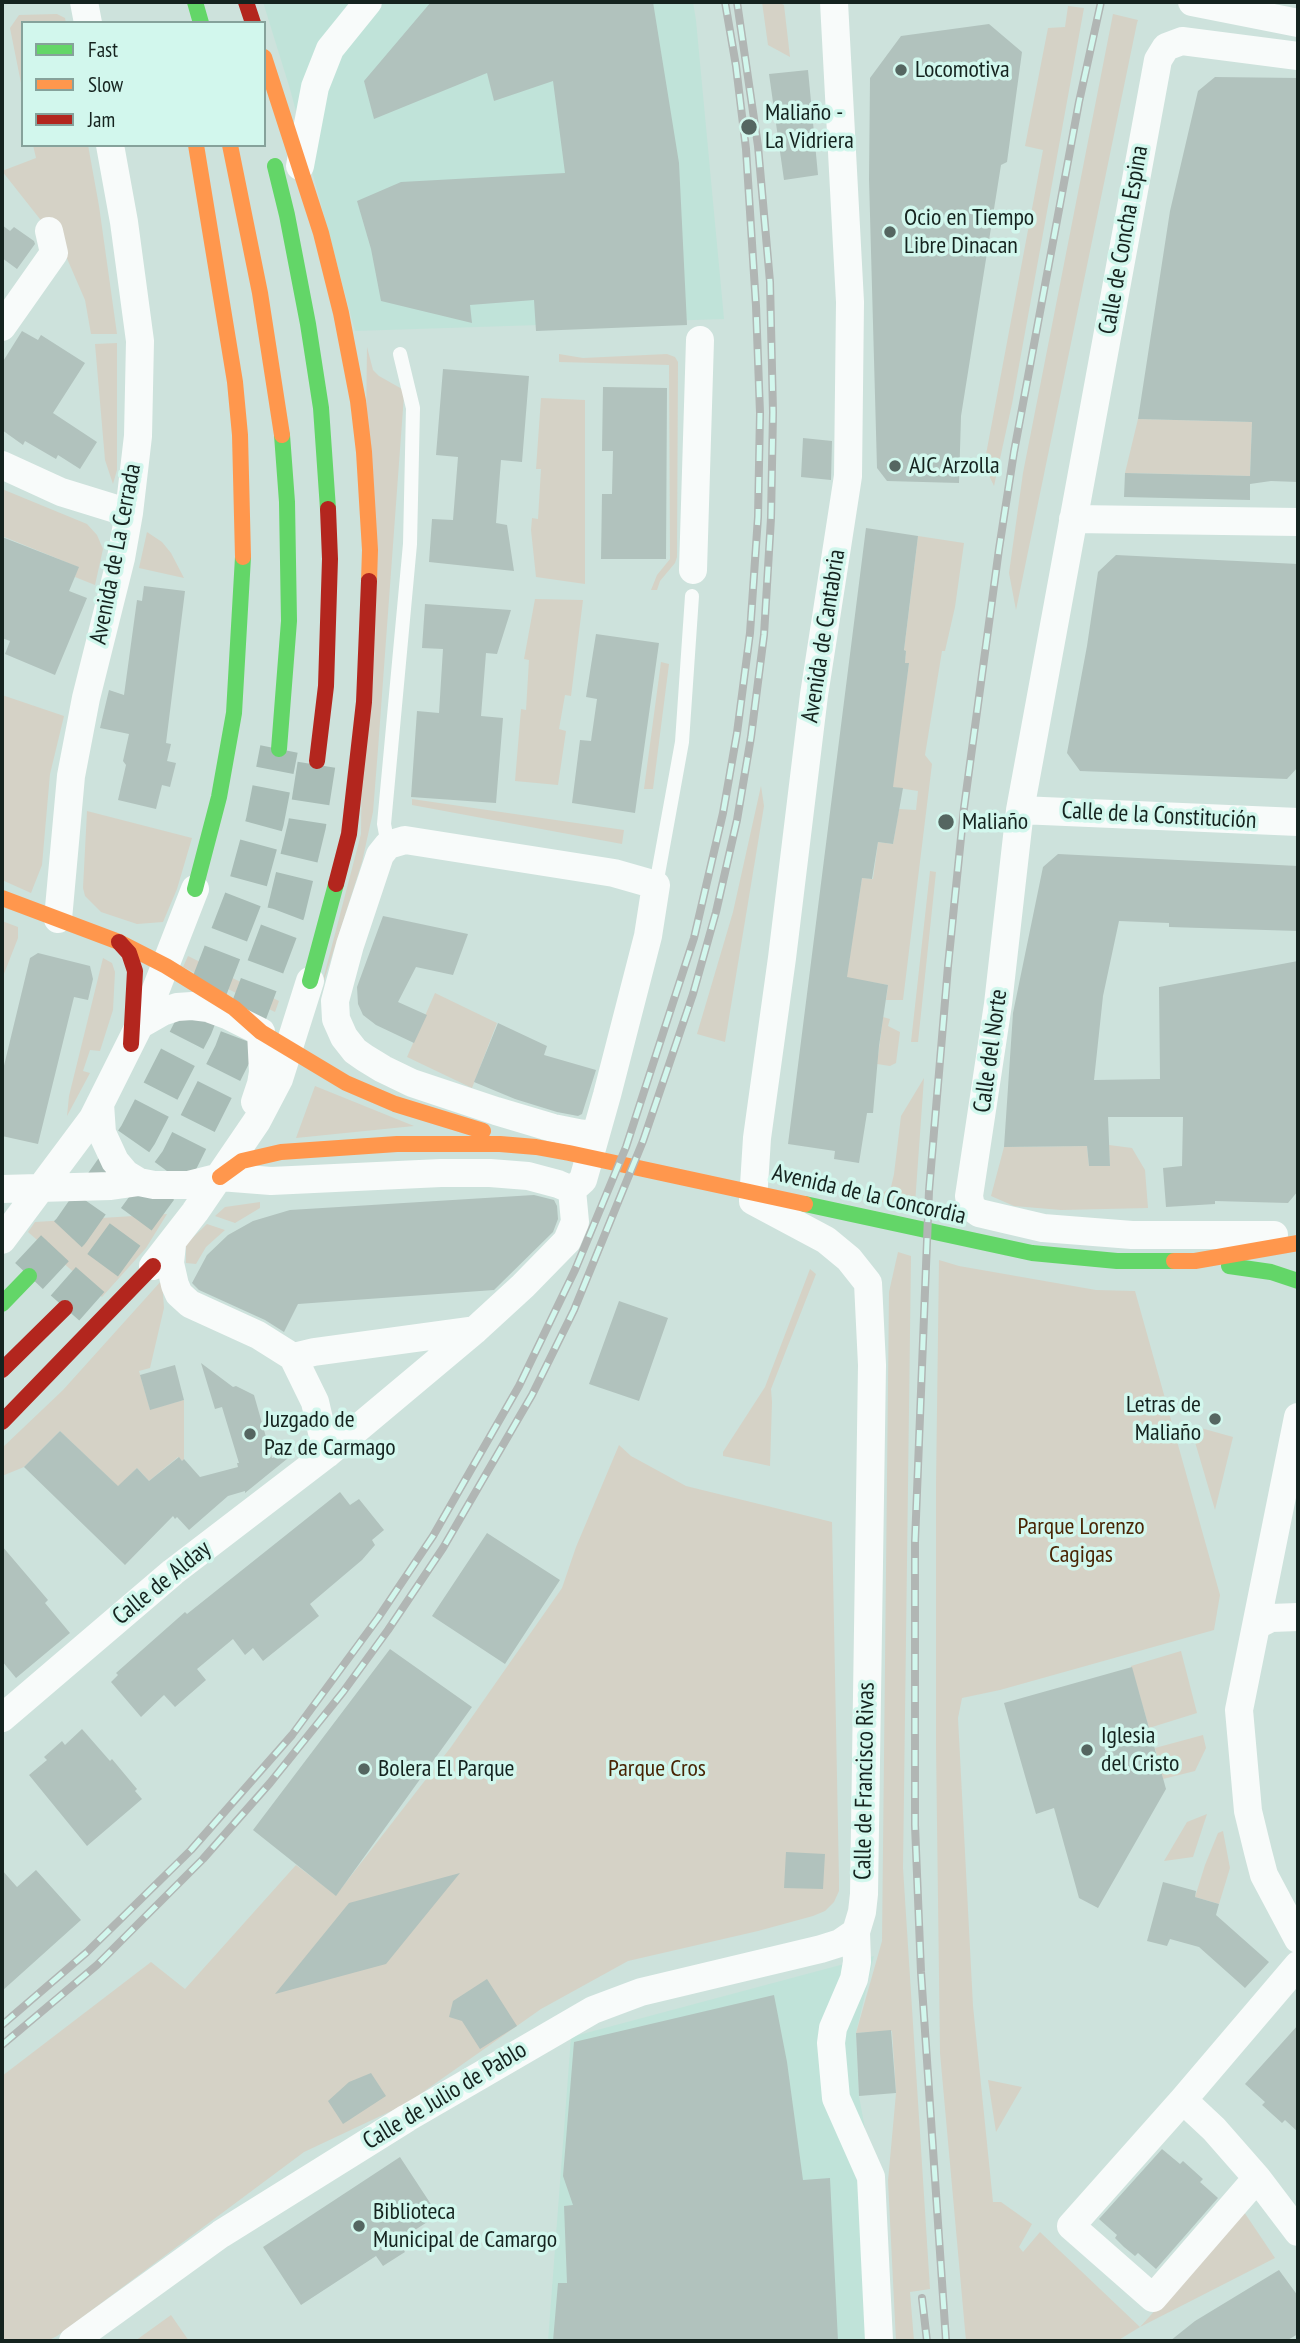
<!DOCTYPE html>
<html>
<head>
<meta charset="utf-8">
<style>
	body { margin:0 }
	#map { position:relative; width:1300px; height:2343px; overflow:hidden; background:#cde2dc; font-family:"PT Sans Narrow",sans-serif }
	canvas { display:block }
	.frame { position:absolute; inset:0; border:4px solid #15231f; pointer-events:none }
	.legend { position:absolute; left:21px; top:21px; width:245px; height:126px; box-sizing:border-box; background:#d2f7ed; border:2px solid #86a29b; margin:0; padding:9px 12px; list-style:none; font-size:21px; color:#15231f }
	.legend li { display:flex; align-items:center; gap:14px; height:35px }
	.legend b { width:35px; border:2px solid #86a29b }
</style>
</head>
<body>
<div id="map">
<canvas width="1300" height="2343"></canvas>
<div class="frame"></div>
<ul class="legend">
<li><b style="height:9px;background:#63d668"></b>Fast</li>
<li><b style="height:9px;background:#ff974d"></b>Slow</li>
<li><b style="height:9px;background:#b3261e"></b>Jam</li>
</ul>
</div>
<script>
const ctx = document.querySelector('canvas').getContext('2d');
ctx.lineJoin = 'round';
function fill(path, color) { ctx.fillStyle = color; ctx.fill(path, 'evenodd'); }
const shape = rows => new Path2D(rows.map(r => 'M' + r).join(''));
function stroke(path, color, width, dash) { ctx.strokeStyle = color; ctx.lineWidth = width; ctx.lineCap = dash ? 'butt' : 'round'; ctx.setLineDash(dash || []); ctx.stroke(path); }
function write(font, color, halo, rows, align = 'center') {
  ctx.font = font + ' "PT Sans Narrow",sans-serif'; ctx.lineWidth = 7; ctx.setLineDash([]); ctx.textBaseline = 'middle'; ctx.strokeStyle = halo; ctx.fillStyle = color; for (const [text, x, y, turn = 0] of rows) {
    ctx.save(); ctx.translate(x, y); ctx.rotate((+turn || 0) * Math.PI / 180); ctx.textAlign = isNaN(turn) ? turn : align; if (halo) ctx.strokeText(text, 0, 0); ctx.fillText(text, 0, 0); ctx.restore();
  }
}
fill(shape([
	[263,2,693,2,696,20,724,319,355,331,290,89],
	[874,1956,856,2033,859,2096,874,2178,891,2341,548,2341,571,2037]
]), '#c0e3d9');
fill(shape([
	[762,2,778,2,784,5,790,57,768,45],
	[1068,6,1084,8,1012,404,994,486,984,465,1043,150,1025,146,1048,28,1065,27],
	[57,14,65,18,66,23,23,23,23,93,10,28,19,15],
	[1113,14,1138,20,1137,23,1016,610,1009,573,1023,473],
	[33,145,88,145,99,206,117,334,91,334,85,300,62,247,2,171,36,158],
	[117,343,117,470,113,484,105,460,95,344],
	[367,347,373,370,379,376,402,389,404,395,378,749,373,812,362,862,318,999,361,834],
	[559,354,583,358,667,354,675,357,678,362,677,557,675,563,660,581,657,590,651,590,657,575,670,559,669,365,559,362],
	[541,398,585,400,585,584,536,577,531,530,532,518,538,519,541,469,536,469],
	[1138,419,1252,422,1250,476,1125,473],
	[2,489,87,524,97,535,103,549,95,585,75,577,78,567,2,536],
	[147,532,162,542,171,553,184,578,139,568],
	[918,536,964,543,955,607,945,651,942,651,925,755,932,764,903,1000,886,1000,888,985,846,978,862,878,873,879,878,842,893,844,899,809,916,810,918,791,892,787,909,663,905,663,906,651,904,650],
	[535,599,583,600,571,696,565,695,559,729,566,731,558,785,515,781,521,709,526,710,529,660,524,659],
	[661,662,669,664,653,789,644,789],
	[2,695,64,716,50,774,42,865,31,893,2,880,2,801,4,796,2,795],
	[761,786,764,806,725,1042,697,1034,733,912],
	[412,799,624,830,622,844,412,805],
	[87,811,192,838,177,889,163,922,137,924,101,912,85,896,83,888],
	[930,871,936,872,918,1042,911,1042],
	[2,921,18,927,18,938,2,979],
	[188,956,279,1001,275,1012,183,967],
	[103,958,112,963,115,972,113,1010,100,1051,90,1050,83,1071,90,1073,67,1116,69,1096],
	[435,993,497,1023,472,1088,407,1057],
	[883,1017,890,1019,888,1026,900,1032,896,1063,890,1066,877,1064],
	[924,1078,915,1204,912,1211,856,1194,872,1196,884,1192,891,1187,894,1174,901,1116],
	[315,1086,414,1126,296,1138],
	[1109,1145,1132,1148,1145,1170,1148,1208,1061,1210,1014,1206,991,1196,1004,1147,1087,1146,1089,1166,1110,1165],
	[260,1202,260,1208,235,1223,215,1216,225,1207],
	[167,1214,146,1248,102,1297,28,1232,35,1222],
	[207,1224,225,1230,206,1247,196,1264,186,1263,186,1244],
	[898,1252,911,1256,903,1868,930,2289,910,2292,914,2341,896,2341,888,2181,896,2093,892,2031,856,2033,882,1941,889,1292],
	[939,1260,959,1266,1096,1290,1135,1291,1220,1595,1214,1630,1000,1690,962,1698,958,1718,973,2006,993,2202,1001,2202,1032,2224,1019,2247,1023,2252,1040,2232,1140,2327,1244,2212,1275,2258,1140,2327,1117,2341,966,2341,940,2053,936,1746,936,1484],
	[810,1269,816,1274,771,1389,772,1402,770,1466,723,1456,723,1452,765,1387],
	[162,1280,164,1308,150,1368,139,1371,150,1409,184,1400,184,1459,182,1461,178,1457,149,1481,137,1468,118,1487,60,1431,24,1467,2,1476,2,1448,63,1390],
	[1190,1425,1233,1437,1215,1510],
	[619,1445,631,1456,686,1486,832,1522,839,1879,839,1891,834,1902,825,1911,813,1916,758,1931,628,1961,541,2009,406,2104,304,2152,57,2336,47,2341,2,2341,2,2076,151,1962,185,1989,296,1865,336,1895,451,1747,562,1588,576,1547],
	[1181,1651,1197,1713,1149,1728,1131,1666],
	[1203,1735,1206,1748,1195,1771,1163,1779,1155,1748],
	[1207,1814,1193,1857,1164,1861,1187,1822],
	[1223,1831,1230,1868,1219,1904,1195,1897,1205,1865,1218,1833],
	[988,2080,1022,2087,996,2132],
	[171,2315,189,2341,135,2341]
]), '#d5d2c6');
fill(shape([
	[431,2,653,2,679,163,687,325,536,331,534,300,470,305,472,323,381,301,371,249,357,201,401,182,565,173,553,81,494,101,487,73,374,119,364,81],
	[989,24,1022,52,1007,162,1001,165,961,416,959,483,887,481,877,468,869,179,870,78,901,36],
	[808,70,818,175,784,180,769,74],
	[1215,77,1298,78,1298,482,1271,481,1250,484,1250,500,1124,497,1125,473,1250,476,1252,422,1138,419,1170,211,1198,91],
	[2,225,10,231,14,227,34,241,35,244,17,269,2,258],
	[22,331,38,340,41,335,85,363,53,413,97,442,80,469,58,455,56,459,25,441,23,445,2,430,2,363],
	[443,369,529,376,522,462,501,460,496,523,507,525,514,571,429,562,432,519,453,520,458,457,436,455],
	[603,387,667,388,666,559,601,559,602,494,612,494,613,451,602,451],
	[803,438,832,441,831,480,801,477],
	[866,528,918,536,904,650,906,651,905,663,909,663,893,787,903,788,893,844,878,842,872,879,862,878,847,977,888,985,879,1046,873,1113,867,1113,859,1163,834,1159,835,1151,788,1144],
	[2,537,79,567,69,591,87,598,55,675,5,654,10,641,2,638],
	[1116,555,1298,564,1298,767,1287,779,1080,771,1067,753,1087,646,1098,572],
	[144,586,185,591,166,743,171,744,167,761,176,763,170,787,162,785,156,809,118,800,126,765,123,761,129,734,100,728,109,690,124,695,137,600,142,601],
	[425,604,511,610,497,654,486,653,481,716,503,718,496,803,411,797,417,711,439,713,443,649,422,648],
	[596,634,659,643,635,813,572,803,580,740,591,741,597,699,586,697],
	[1058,854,1298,866,1298,931,1169,927,1169,923,1119,921,1103,996,1094,1080,1160,1079,1159,987,1298,961,1298,1191,1288,1203,1215,1201,1215,1204,1166,1207,1163,1168,1182,1166,1183,1117,1108,1117,1110,1166,1089,1166,1087,1146,1004,1147,1013,1013,1043,867],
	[383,916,468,934,453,975,416,967,398,1002,427,1015,414,1043,376,1025,363,1015,358,1004,357,987],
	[38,953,90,966,93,979,88,1000,74,997,38,1144,2,1136,2,1074,30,958],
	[498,1023,547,1046,544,1055,596,1070,582,1114,578,1116,557,1112,515,1099,474,1082],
	[534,1195,554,1200,557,1206,558,1219,553,1232,494,1290,298,1304,284,1332,265,1320,199,1290,192,1283,207,1255,228,1235,253,1221,290,1210],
	[619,1301,668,1318,639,1401,589,1384],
	[201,1363,233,1387,236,1386,254,1395,272,1458,298,1450,245,1493,245,1491,228,1496,189,1530,177,1517,175,1519,173,1516,125,1565,24,1467,60,1431,118,1486,137,1468,149,1481,179,1457,182,1461,184,1459,200,1477,238,1467,237,1463,239,1463,222,1407,215,1409],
	[175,1365,184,1400,150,1410,140,1375],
	[340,1492,350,1505,359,1499,384,1530,372,1540,375,1545,362,1560,310,1604,319,1616,263,1661,253,1648,245,1655,233,1639,197,1669,206,1680,175,1707,164,1695,141,1717,111,1682,118,1675,116,1673,185,1612,187,1614],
	[487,1533,560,1580,505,1664,432,1616],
	[2,1546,48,1600,45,1603,70,1633,16,1678,2,1661],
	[390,1649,472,1707,336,1896,253,1830],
	[1132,1667,1166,1789,1098,1908,1079,1898,1054,1808,1036,1814,1004,1703],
	[82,1729,110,1761,112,1759,137,1789,135,1791,142,1799,87,1846,29,1775,47,1760,44,1757,62,1741,65,1745],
	[786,1852,825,1854,823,1889,784,1888],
	[2,1870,17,1887,36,1870,81,1920,2,1991],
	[460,1873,386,1964,275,1994,349,1903],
	[1163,1882,1196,1891,1195,1897,1219,1904,1216,1915,1269,1962,1245,1988,1199,1947,1170,1939,1167,1946,1147,1941],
	[487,1979,517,2026,480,2049,462,2021,449,2017,453,2001],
	[774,1995,787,2062,803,2180,830,2178,838,2341,553,2341,558,2283,567,2283,564,2206,573,2205,563,2176,574,2042],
	[1298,2025,1298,2132,1285,2120,1282,2123,1262,2105,1265,2102,1245,2084],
	[891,2030,896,2093,859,2096,856,2033],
	[371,2073,386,2096,343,2124,328,2101,349,2082],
	[1162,2149,1180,2164,1183,2161,1203,2179,1200,2182,1218,2198,1156,2269,1138,2253,1135,2256,1124,2247,1115,2238,1117,2235,1099,2219],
	[400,2157,438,2215,398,2241,405,2252,383,2266,376,2256,301,2305,263,2247],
	[1279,2270,1298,2296,1298,2334,1286,2341,1170,2341,1195,2321]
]), '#b1c2bd');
stroke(shape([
	[29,1276,71,1231,138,1135,194,1026,245,894,265,821,279,749],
	[65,1308,102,1266,179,1161,233,1053,286,912,307,825,317,761]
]), '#a8bcb6', 38, [38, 19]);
stroke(shape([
	[388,845,384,824,410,544,413,408,400,354],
	[656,885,682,742,692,596]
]), '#f8fbfa', 14);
stroke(shape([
	[84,2,88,23],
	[834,2,850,302,848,476,814,695,782,958,757,1138,753,1201,826,1240,849,1259,868,1283,872,1365,864,1894,862,1912,856,1932,857,1962,854,1979,833,2028,831,2043,836,2098,871,2177,879,2341],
	[1192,2,1298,23],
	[300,166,315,87,330,49,368,2],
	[2,327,54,253,49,231],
	[2,465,61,492,129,513],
	[1073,519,1298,522],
	[693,570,700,340],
	[1020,810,1298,822],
	[58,919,71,776,86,698,121,558,129,513,138,436,140,341,124,222,110,145],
	[141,1024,162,1012,177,1007,192,1006,208,1008,227,1015,261,1032,263,1072,261,1084,255,1102],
	[100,1104,102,1133,115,1161,126,1174,139,1182,154,1185,188,1185,220,1177,271,1181,441,1173,490,1173,528,1176,558,1184,572,1190],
	[2,1189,111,1186,139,1182],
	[572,1190,583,1180,607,1095,648,936,656,885,614,873,405,840,388,845,380,855,350,945,335,1001,336,1019,344,1037,355,1051,365,1058,383,1069,412,1083,496,1111,553,1128,583,1134,595,1133],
	[1274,1235,1132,1235,1043,1228,979,1213,971,1207,969,1196,998,1004,1020,810,1158,60,1166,47,1182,41,1298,56],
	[2,1240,93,1118,151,1002,195,889],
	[172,1244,170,1263,175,1285,179,1294,190,1304,258,1335,293,1357,315,1402,327,1454],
	[153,1266,195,1212,257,1121,279,1079,310,981],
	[293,1357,314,1352,475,1330],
	[1298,1417,1239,1710,1248,1811,1258,1852,1264,1875,1298,1939],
	[1257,1625,1271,1618,1298,1617],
	[2,1718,173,1572,327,1454,475,1330,523,1286,567,1241,575,1222,572,1190],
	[1298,1965,1183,2100,1214,2129,1257,2178,1298,2232],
	[1183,2100,1071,2226,1153,2298,1257,2178],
	[73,2341,221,2234,407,2118,593,2010,641,1992,821,1949,840,1943,856,1932]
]), '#f8fbfa', 28);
stroke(shape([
	[195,2,201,23],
	[275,166,287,215,308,324,321,408,328,509],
	[279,749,289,621,287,502,282,435],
	[195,889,219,797,234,713,243,557],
	[310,981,336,884],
	[805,1204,1032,1253,1117,1261,1174,1261],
	[1229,1266,1271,1272,1298,1281],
	[2,1304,29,1276]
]), '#63d668', 16);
stroke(shape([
	[264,57,321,233,341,313,358,401,364,452,370,550,369,581],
	[196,145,235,382,240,435,243,557],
	[230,145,260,293,282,435],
	[2,898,119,942,166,966,234,1008,261,1032,346,1083,395,1104,483,1131],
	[220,1177,242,1161,281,1152,397,1144,500,1144,536,1147,569,1153,805,1204],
	[1174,1261,1195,1261,1298,1243]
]), '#ff974d', 16);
stroke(shape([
	[246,2,253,23],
	[317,761,326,686,330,559,328,509],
	[336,884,349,834,364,702,369,581],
	[119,942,129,953,135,971,131,1044],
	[2,1370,65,1308],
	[2,1422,153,1266]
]), '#b3261e', 16);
const rail = shape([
	[2,2025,87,1952,191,1850,292,1735,378,1618,433,1536,519,1386,575,1270,626,1147,694,938,723,813,737,733,750,633,758,517,760,413,756,306,746,149,736,66,725,2],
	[2,2045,97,1965,203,1859,270,1783,343,1692,388,1630,443,1548,532,1395,574,1310,643,1141,693,994,716,912,737,820,751,737,764,635,771,518,773,412,770,282,758,146,737,2],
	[922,2298,927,2341],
	[946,2341,921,1972,915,1825,915,1542,929,1191,948,966,964,808,999,549,1014,452,1079,102,1101,2]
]);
stroke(rail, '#b1b6b4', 8);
stroke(rail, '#d2f7ed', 5, [16]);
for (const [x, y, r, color] of [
	[901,70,7,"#556661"],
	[749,127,9,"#556661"],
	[890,232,7,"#556661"],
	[895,466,7,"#556661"],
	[946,822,9,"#556661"],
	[1215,1419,7,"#556661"],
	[250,1434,7,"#556661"],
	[1087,1750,7,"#556661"],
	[364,1769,7,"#556661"],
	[359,2226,7,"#556661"]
]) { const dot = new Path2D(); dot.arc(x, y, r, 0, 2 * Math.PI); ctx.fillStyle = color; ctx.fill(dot); stroke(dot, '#d2f7ed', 2.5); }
write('24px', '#15231f', '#d2f7ed', [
	["Locomotiva",915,70],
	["Maliaño -",765,113],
	["La Vidriera",765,141],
	["Ocio en Tiempo",904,218],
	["Libre Dinacan",904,246],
	["AJC Arzolla",909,466],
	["Maliaño",962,822],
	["Letras de",1201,1405,"right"],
	["Maliaño",1201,1433,"right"],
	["Juzgado de",264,1420],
	["Paz de Carmago",264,1448],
	["Iglesia",1101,1736],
	["del Cristo",1101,1764],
	["Bolera El Parque",378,1769],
	["Biblioteca",373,2212],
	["Municipal de Camargo",373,2240]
], 'left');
write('24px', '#15231f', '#d2f7ed', [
	["Calle de Concha Espina",1124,240,-80],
	["Avenida de La Cerrada",116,554,-79],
	["Avenida de Cantabria",824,636,-81],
	["Calle de la Constitución",1159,816,3],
	["Calle del Norte",991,1051,-82],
	["Avenida de la Concordia",869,1195,13],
	["Calle de Alday",162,1583,-39],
	["Calle de Francisco Rivas",865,1781,-89],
	["Calle de Julio de Pablo",445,2096,-31]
]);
write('24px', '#492404', '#d2f7ed', [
	["Parque Lorenzo",1081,1527],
	["Cagigas",1081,1555],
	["Parque Cros",657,1769]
]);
</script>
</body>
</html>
